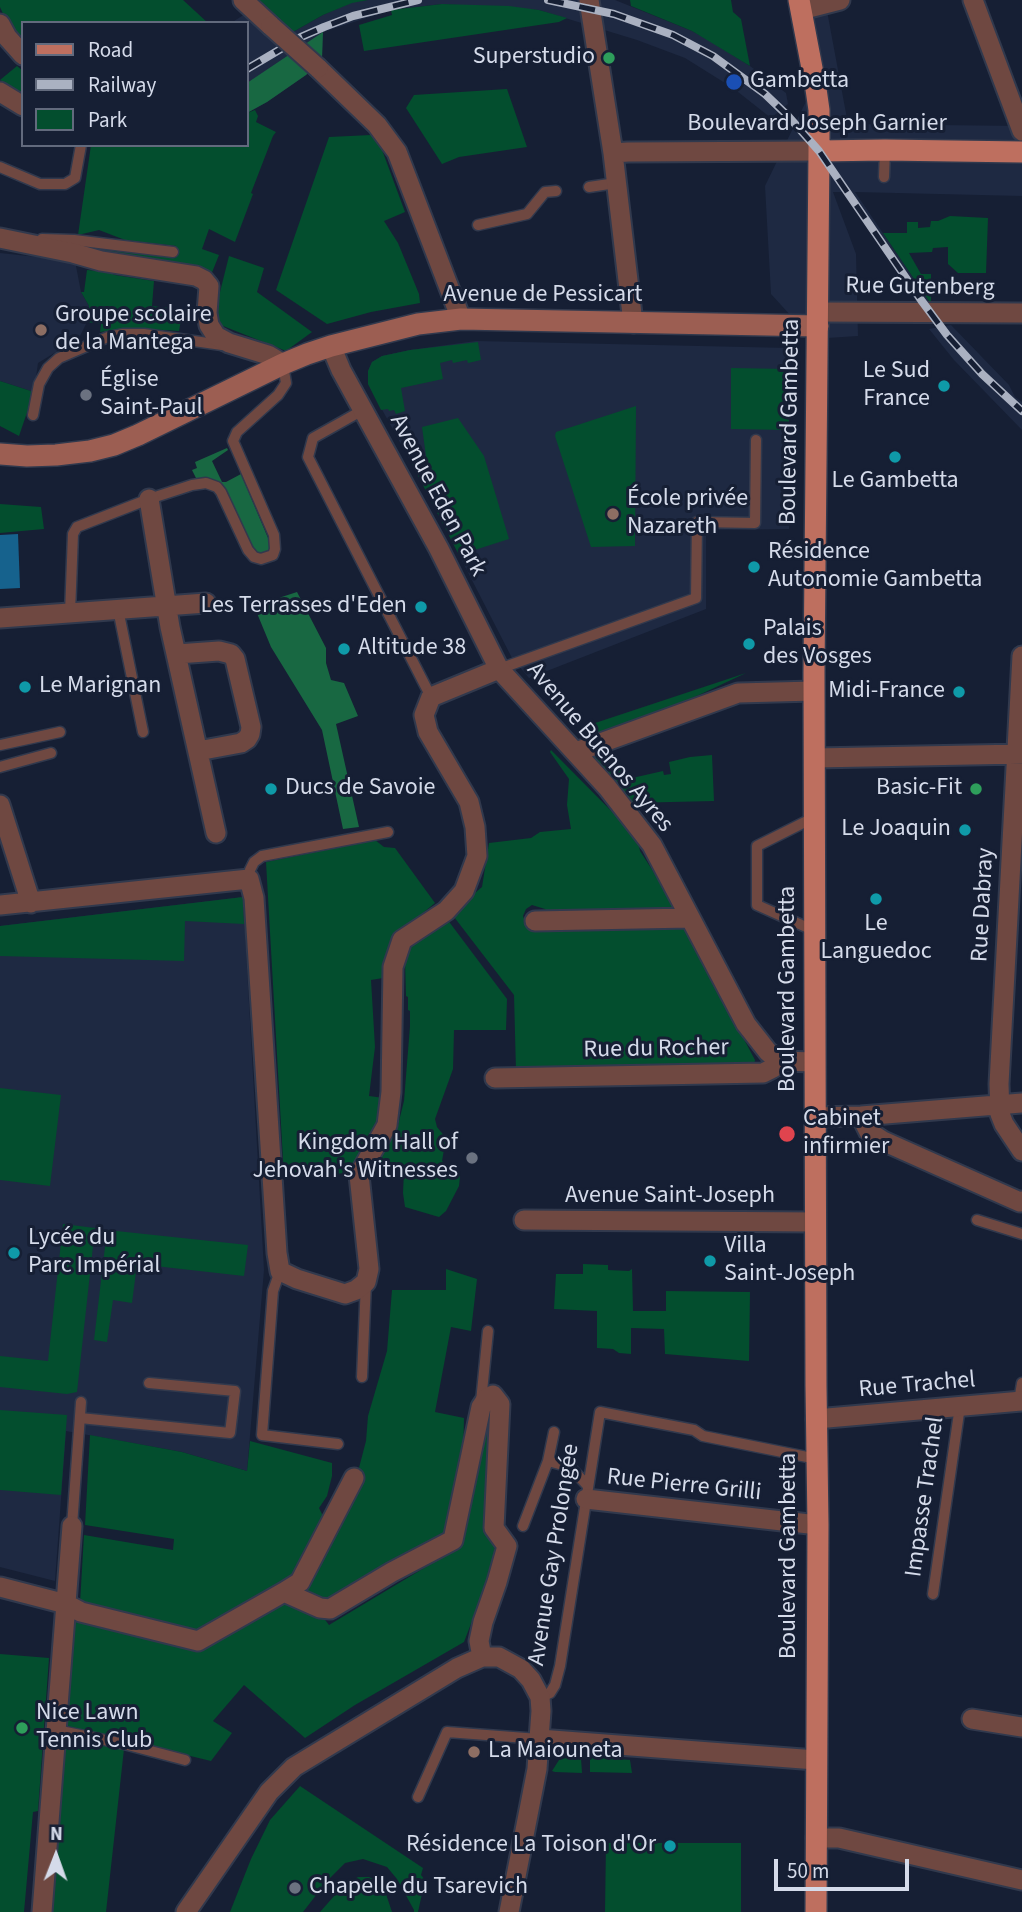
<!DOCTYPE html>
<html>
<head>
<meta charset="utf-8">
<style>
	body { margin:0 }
	#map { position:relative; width:1022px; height:1912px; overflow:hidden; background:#161f34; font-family:"Source Sans 3",sans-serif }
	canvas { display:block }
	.legend { position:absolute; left:21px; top:21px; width:228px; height:126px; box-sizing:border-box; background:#161f34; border:2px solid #626a7d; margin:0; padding:9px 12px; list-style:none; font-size:21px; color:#d5dbea }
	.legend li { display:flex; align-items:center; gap:14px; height:35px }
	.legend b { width:35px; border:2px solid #626a7d }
	.north { position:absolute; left:21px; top:1821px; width:70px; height:70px; -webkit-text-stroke:5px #161f34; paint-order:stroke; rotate:1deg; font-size:19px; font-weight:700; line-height:28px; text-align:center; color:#d5dbea }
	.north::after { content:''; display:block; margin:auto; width:24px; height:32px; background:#d5dbea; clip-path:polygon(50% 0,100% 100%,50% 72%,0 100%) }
	.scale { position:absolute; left:774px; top:1859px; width:135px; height:32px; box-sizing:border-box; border:4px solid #d5dbea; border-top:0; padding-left:9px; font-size:21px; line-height:24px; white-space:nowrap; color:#d5dbea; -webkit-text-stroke:5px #161f34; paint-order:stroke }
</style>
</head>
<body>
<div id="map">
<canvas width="1022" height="1912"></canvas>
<ul class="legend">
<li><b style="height:9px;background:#be6f5f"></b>Road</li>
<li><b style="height:9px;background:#aab1c1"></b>Railway</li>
<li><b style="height:19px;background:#034e2e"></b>Park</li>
</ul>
<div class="north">N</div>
<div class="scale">50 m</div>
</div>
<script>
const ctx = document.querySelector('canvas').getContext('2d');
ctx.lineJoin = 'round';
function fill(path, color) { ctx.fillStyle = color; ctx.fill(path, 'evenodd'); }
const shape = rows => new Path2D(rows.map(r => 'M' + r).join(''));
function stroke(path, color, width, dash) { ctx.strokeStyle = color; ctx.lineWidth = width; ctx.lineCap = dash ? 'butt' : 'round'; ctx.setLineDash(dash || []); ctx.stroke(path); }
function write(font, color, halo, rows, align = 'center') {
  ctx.font = font + ' "Source Sans 3",sans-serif'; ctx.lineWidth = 6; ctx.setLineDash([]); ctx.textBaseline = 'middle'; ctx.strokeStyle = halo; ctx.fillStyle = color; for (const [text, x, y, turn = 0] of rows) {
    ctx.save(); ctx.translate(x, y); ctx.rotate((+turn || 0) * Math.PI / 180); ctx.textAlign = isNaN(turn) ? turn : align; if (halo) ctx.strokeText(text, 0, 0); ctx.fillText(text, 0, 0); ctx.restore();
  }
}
fill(shape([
	[368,0,615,0,692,31,707,39,750,66,786,93,788,104,771,118,733,88,685,58,637,40,539,10,442,4,391,10,323,32,322,59,306,75,267,102,247,113,247,23,231,23,262,3,293,32,323,15,352,2],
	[793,0,825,0,848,124,1022,126,1022,196,855,192,931,304,918,304,846,196,849,192,833,192,856,254,858,336,812,339,771,294,765,186,812,89],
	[0,253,75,261,81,292,89,306,87,322,79,338,38,363,34,392,0,381],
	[951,325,1009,385,1015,397,1022,402,1022,430,954,360,929,329],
	[476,341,789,348,789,529,706,530,706,609,529,678,512,658,419,477,368,384,368,371,372,362,382,356,410,350],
	[243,897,264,1270,247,1471,182,1452,66,1431,55,1581,0,1567,0,926]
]), '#1e2942');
fill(shape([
	[0,0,183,0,208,23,23,23,23,41,7,23,0,7],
	[259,0,368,0,352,3,323,15,293,32],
	[630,0,731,0,733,12,741,19,750,66,692,31,631,6],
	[442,4,509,6,539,10,567,18,559,22,364,51,359,25,392,15,391,10],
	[17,66,23,71,23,93,0,80],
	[507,89,527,147,459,157,442,164,406,108,414,95],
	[255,110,258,116,256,122,276,132,273,136,251,193,253,194,235,242,209,229,202,249,219,255,211,275,77,249,78,245,176,258,176,246,125,240,99,230,78,235,91,145,247,145,247,113],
	[371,135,381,147,405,212,384,221,398,243,419,294,420,303,371,312,327,324,276,290,329,137],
	[950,216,988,218,986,273,958,273,948,264,948,247,933,248,932,252,909,253,921,274,931,274,931,304,883,233,907,233,907,222,918,222,918,228,930,227,931,221,938,221],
	[229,256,264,268,257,292,312,332,286,351,218,324,215,312],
	[87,270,109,272,115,275,154,281,152,306,183,309,179,331,132,328,100,332,101,324,87,322,89,306,81,292,84,292],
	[478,342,481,360,468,363,467,360,453,363,452,360,440,363,443,379,401,388,405,411,396,414,394,410,389,411,388,409,381,410,368,384,368,371,372,362,382,356,410,350],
	[731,368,789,369,789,430,731,429],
	[0,381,34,392,19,436,0,426],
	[636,406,635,546,591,547,555,436,556,432],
	[458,418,484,456,509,539,459,555,412,464,426,456,422,427],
	[0,504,41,507,44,529,0,533],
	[746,673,637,724,588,741,577,729],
	[551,750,637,837,640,851,675,905,674,911,550,915,545,909,532,905,526,909,523,916,527,926,532,930,539,932,684,926,755,1060,754,1065,516,1071,514,995,451,913,482,887,489,843,531,838,540,832,571,829,567,805,569,779,550,752],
	[605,754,610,770,621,768,624,778,631,776,632,778,663,771,664,775,671,774,669,762,690,757,712,755,714,801,629,803,592,758],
	[375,840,384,847,395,848,435,903,400,932,383,978,371,980,375,1047,369,1096,384,1098,381,1123,348,1173,284,1177,266,862],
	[243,897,244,924,185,921,184,961,0,956,0,926],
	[447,919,507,999,506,1030,454,1030,453,1069,435,1119,437,1127,446,1138,442,1161,460,1176,459,1186,446,1211,439,1217,405,1207,403,1193,404,1171,378,1169,384,1149,397,1129,404,1101,410,1026,410,1011,408,1010,408,997,406,996,405,962,408,952,413,945],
	[0,1088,61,1095,50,1186,0,1180],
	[63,1224,95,1228,77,1392,67,1394,0,1387,0,1356,48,1361],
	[107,1230,248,1245,244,1276,137,1264,132,1303,113,1300,107,1342,94,1340],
	[583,1264,608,1265,608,1270,629,1271,632,1269,633,1311,666,1311,666,1291,750,1292,749,1361,665,1354,664,1329,631,1328,631,1354,619,1353,613,1349,597,1348,597,1311,554,1309,556,1274,583,1274],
	[446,1269,477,1279,471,1331,451,1327,435,1412,464,1418,463,1460,448,1537,322,1602,303,1591,354,1487,366,1441,368,1416,387,1351,392,1290,446,1290],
	[0,1410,67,1415,61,1495,0,1490],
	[487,1411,493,1411,495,1561,464,1642,355,1705,305,1738,244,1685,213,1721,232,1733,211,1761,67,1726,75,1617,194,1647,278,1601,323,1617,329,1625,454,1550],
	[90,1435,182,1452,247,1471,250,1441,332,1463,332,1476,327,1496,319,1508,325,1520,295,1581,209,1626,192,1631,80,1603,84,1535,173,1550,174,1539,85,1525],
	[0,1654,49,1658,38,1811,33,1812,24,1912,0,1912],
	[65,1737,124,1749,106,1912,52,1912],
	[569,1757,581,1758,582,1773,555,1772,552,1771,559,1760],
	[590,1757,630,1760,632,1773,590,1772],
	[300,1786,423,1868,421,1875,425,1880,418,1912,414,1912,414,1910,397,1879,387,1867,363,1859,345,1863,327,1881,303,1912,230,1912,251,1859,270,1820],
	[606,1843,741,1843,741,1912,605,1912],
	[358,1877,369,1877,377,1881,384,1888,392,1912,320,1912,342,1887]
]), '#034e2e');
fill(shape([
	[323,32,322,59,306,75,267,102,247,113,247,83],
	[227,448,228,450,212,461,222,482,226,482,241,474,271,545,268,555,257,554,225,494,198,482,192,470,197,468,195,462],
	[297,592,326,648,326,663,331,680,344,683,358,716,336,724,359,827,343,829,322,730,271,647,254,606]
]), '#186842');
fill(shape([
	[18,534,20,588,0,589,0,535]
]), '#16628d');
const lane = shape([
	[0,167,40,184,65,184,75,178,81,145],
	[884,177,885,150],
	[589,187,616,183],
	[478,225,527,214,545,192,556,191],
	[42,239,74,240,173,252],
	[363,410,313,438,308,457,431,697],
	[33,415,39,384,48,368,59,358,108,337,123,334,144,334,222,345],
	[118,609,143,732],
	[70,613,73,534,77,527,149,499,192,485,206,483,217,487,221,492,248,550,254,557,261,559,273,555,275,549,274,535,233,441,237,432,278,395,286,383,283,365],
	[499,669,696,598,697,522,755,523,756,440],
	[0,745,60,732],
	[0,767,51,753],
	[815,817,757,846,757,905,815,931],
	[249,879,250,870,254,862,262,856,388,832],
	[977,1220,1022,1234],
	[280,1271,273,1291,262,1435,338,1444],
	[362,1377,366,1282],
	[1019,1401,1022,1383],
	[481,1402,488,1331],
	[80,1418,230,1433,235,1391,149,1383],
	[548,1461,570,1467,588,1486],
	[72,1526,81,1402],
	[523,1526,548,1461,554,1432],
	[933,1594,960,1406],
	[540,1697,550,1693,555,1685,560,1666,600,1412,694,1430,703,1436,817,1459],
	[56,1730,124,1744,185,1760],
	[418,1797,447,1732,539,1739]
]);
const street = shape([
	[243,0,271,26],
	[589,0,613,153,633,323],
	[973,0,1022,131],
	[801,10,840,0],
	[0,24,7,37,23,55],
	[318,68,377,125,397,152,461,319],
	[0,92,23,106],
	[613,153,628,152,819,151],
	[0,238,73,253,101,261,196,276,204,280,209,286,207,313,209,325,216,336,229,343,268,355,283,364],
	[818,312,1022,313],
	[331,346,341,370,439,549,499,669],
	[149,499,170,627,216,833],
	[0,618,206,603],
	[177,654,219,651,231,654,235,659,251,727,250,734,247,739,241,743,198,751],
	[1022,656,999,1084,1000,1114,1004,1124,1022,1151],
	[576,752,738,693,814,691],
	[815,758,1022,754],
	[0,805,31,903],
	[0,905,249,879,254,898,277,1253,280,1271,297,1279,345,1294,356,1290,366,1282,369,1269,359,1175,387,1125,391,1092,393,967,402,940,446,911,464,891,477,856,475,827,469,802,428,732,424,715,431,697,499,669,607,787,652,845,746,1024,768,1052,779,1061],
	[535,921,690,918],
	[495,1078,763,1073,773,1068,779,1061,815,1062],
	[861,1116,869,1132,883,1141,1020,1202,1022,1201],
	[815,1117,861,1116,1022,1103],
	[524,1220,815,1222],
	[816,1419,1022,1401],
	[586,1499,818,1525],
	[0,1587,66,1604,81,1612,198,1641,284,1592,320,1608,330,1609,392,1572,453,1540,481,1407,487,1398,493,1395,500,1404,494,1528,507,1546,497,1582,483,1622,479,1641,482,1657],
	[284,1592,300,1582,354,1478],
	[972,1719,1022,1727],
	[816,1838,839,1838,1022,1880],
	[42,1912,72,1526],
	[186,1912,269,1792,294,1767,457,1668,482,1657,499,1657,521,1669,531,1680,540,1697,541,1711,539,1739,816,1760],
	[509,1912,537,1769,539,1739]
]);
const secondary = shape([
	[0,454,27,456,56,455,90,451,114,445,138,435,283,364,307,354,331,346,418,324,461,319,818,326]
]);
const primary = shape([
	[799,0,816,89,819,110,819,151,814,672,816,1386,818,1525,816,1912],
	[819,151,885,150,1022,152]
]);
stroke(lane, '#31394d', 13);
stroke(street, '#31394d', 23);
stroke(secondary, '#31394d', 24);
stroke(primary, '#31394d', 24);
stroke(lane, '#6f4841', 10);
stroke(street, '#6f4841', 19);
stroke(secondary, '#9c5e52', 21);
stroke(primary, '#be6f5f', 21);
const rail = shape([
	[548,0,614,14,673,35,713,56,765,94,788,116,819,151,921,300,947,335,982,374,1022,411],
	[247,69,301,37,324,27,353,16,418,0]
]);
stroke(rail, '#aab1c1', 8);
stroke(rail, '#161f34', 5, [16]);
const streetBridge = shape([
	[271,26,318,68]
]);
stroke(streetBridge, '#31394d', 23, []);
stroke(streetBridge, '#6f4841', 19);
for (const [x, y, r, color] of [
	[609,58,7,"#2e9e5b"],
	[734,82,9,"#1a4fb4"],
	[41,330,7,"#8d6e63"],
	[944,386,7,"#0f9aa8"],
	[86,395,7,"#6b7280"],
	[895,457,7,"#0f9aa8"],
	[613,514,7,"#8d6e63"],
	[754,567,7,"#0f9aa8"],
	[421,607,7,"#0f9aa8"],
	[749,644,7,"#0f9aa8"],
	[344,649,7,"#0f9aa8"],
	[25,687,7,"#0f9aa8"],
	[959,692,7,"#0f9aa8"],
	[271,789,7,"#0f9aa8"],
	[976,789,7,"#2e9e5b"],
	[965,830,7,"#0f9aa8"],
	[876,899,7,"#0f9aa8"],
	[787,1134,9,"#e0444e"],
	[472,1158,7,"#6b7280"],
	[14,1253,7,"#0f9aa8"],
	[710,1261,7,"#0f9aa8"],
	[22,1728,7,"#2e9e5b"],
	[474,1752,7,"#8d6e63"],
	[670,1846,7,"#0f9aa8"],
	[295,1888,7,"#6b7280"]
]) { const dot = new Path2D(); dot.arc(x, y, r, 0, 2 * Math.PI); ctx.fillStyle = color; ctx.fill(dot); stroke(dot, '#161f34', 2.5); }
write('24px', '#d5dbea', '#161f34', [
	["Superstudio",595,58,"right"],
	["Gambetta",750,82],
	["Groupe scolaire",55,316],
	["de la Mantega",55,344],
	["Le Sud",930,372,"right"],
	["France",930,400,"right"],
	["Église",100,381],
	["Saint-Paul",100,409],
	["Le Gambetta",895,482,"center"],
	["École privée",627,500],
	["Nazareth",627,528],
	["Résidence",768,553],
	["Autonomie Gambetta",768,581],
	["Les Terrasses d'Eden",407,607,"right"],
	["Palais",763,630],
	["des Vosges",763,658],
	["Altitude 38",358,649],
	["Le Marignan",39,687],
	["Midi-France",945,692,"right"],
	["Ducs de Savoie",285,789],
	["Basic-Fit",962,789,"right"],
	["Le Joaquin",951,830,"right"],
	["Le",876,925,"center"],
	["Languedoc",876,953,"center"],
	["Cabinet",803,1120],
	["infirmier",803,1148],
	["Kingdom Hall of",458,1144,"right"],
	["Jehovah's Witnesses",458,1172,"right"],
	["Lycée du",28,1239],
	["Parc Impérial",28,1267],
	["Villa",724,1247],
	["Saint-Joseph",724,1275],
	["Nice Lawn",36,1714],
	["Tennis Club",36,1742],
	["La Maiouneta",488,1752],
	["Résidence La Toison d'Or",656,1846,"right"],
	["Chapelle du Tsarevich",309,1888]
], 'left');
write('24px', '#d5dbea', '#161f34', [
	["Boulevard Joseph Garnier",817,125],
	["Rue Gutenberg",920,288,1],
	["Avenue de Pessicart",543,296],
	["Boulevard Gambetta",791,422,-89],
	["Avenue Eden Park",437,496,62],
	["Avenue Buenos Ayres",599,748,50],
	["Rue Dabray",984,905,-87],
	["Boulevard Gambetta",789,989,-90],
	["Rue du Rocher",656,1050,-1],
	["Avenue Saint-Joseph",670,1197],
	["Rue Trachel",917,1386,-5],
	["Rue Pierre Grilli",684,1486,6],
	["Impasse Trachel",926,1497,-82],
	["Avenue Gay Prolongée",555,1555,-81],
	["Boulevard Gambetta",790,1556,-90]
]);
</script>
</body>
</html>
